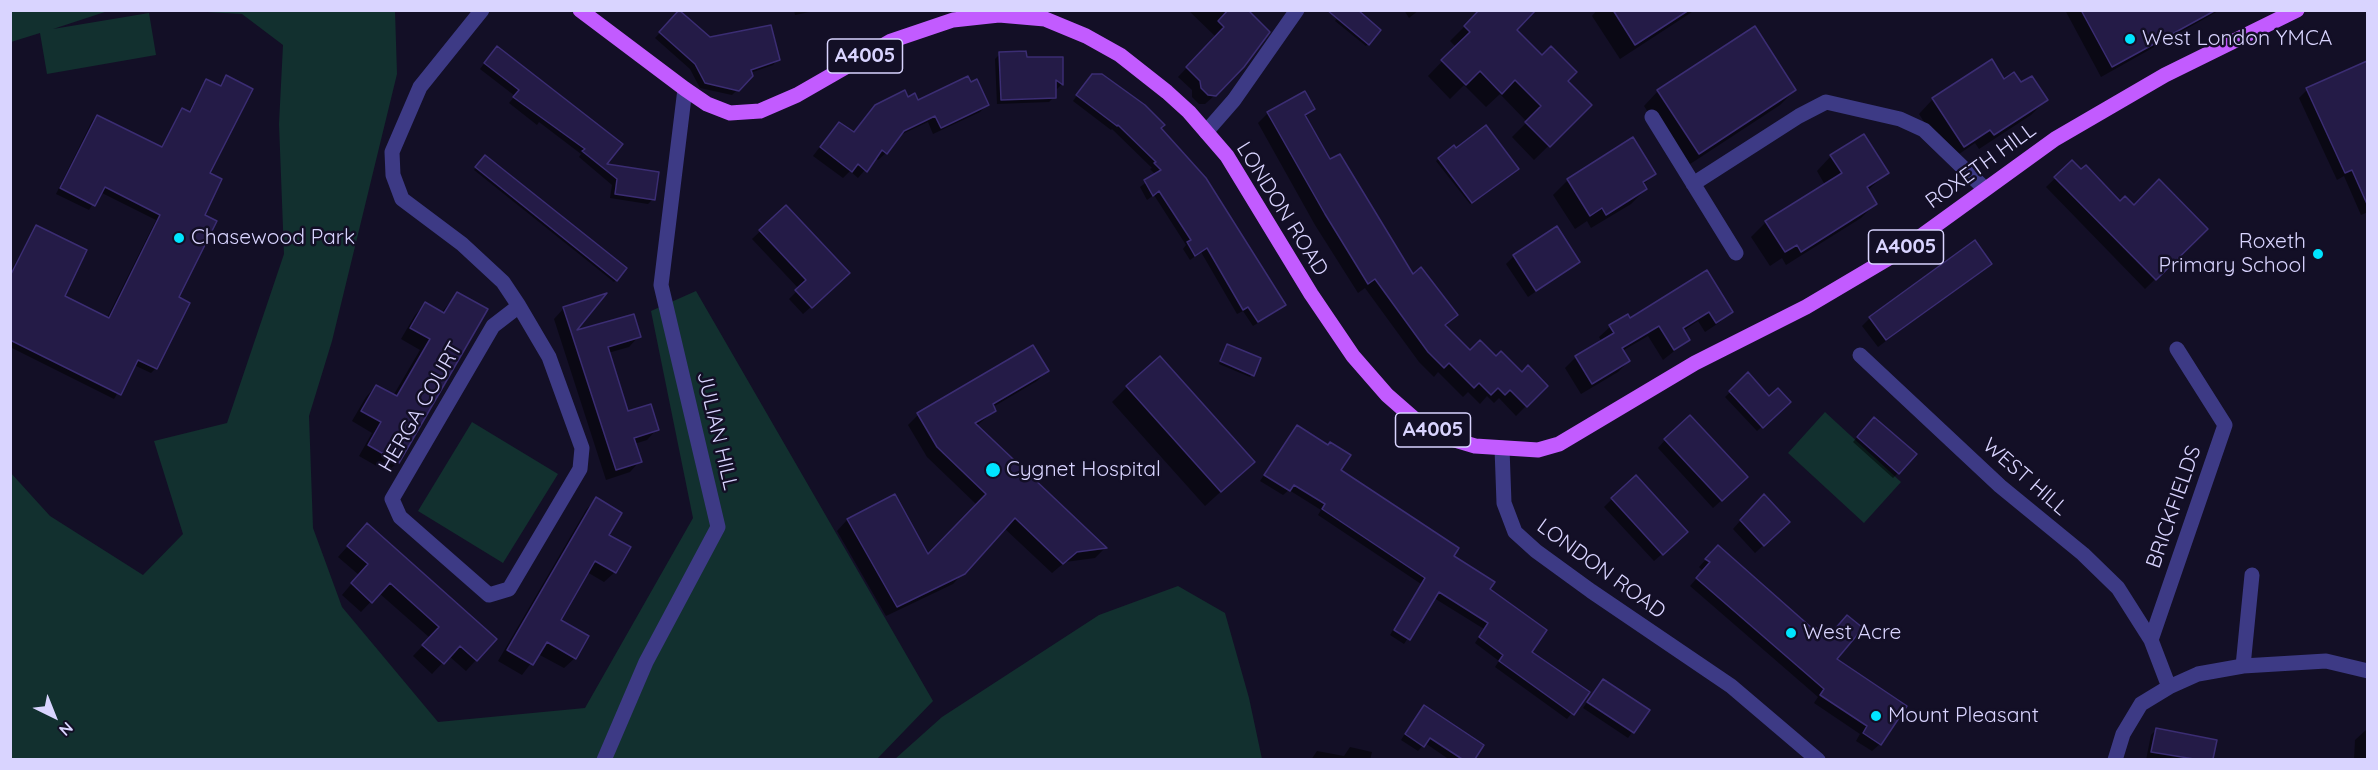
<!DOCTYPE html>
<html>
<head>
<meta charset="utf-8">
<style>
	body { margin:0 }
	#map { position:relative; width:2378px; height:770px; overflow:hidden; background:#130f26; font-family:Quicksand,sans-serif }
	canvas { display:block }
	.frame { position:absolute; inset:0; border:12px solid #d9d4ff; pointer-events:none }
	.north { position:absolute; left:24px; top:686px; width:60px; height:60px; -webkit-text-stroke:4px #130f26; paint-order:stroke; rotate:137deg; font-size:16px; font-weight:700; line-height:24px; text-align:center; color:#d9d4ff }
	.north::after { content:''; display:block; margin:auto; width:21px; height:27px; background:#d9d4ff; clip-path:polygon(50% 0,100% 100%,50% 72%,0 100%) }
</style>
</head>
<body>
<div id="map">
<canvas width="2378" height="770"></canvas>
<div class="frame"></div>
<div class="north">N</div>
</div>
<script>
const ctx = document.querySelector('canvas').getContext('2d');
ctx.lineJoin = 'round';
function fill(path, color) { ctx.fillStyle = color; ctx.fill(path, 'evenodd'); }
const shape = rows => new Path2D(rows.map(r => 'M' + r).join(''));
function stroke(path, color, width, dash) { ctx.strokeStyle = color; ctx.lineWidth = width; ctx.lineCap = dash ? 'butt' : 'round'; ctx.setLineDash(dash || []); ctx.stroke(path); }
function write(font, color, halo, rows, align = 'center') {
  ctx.font = font + ' Quicksand,sans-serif'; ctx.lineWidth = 5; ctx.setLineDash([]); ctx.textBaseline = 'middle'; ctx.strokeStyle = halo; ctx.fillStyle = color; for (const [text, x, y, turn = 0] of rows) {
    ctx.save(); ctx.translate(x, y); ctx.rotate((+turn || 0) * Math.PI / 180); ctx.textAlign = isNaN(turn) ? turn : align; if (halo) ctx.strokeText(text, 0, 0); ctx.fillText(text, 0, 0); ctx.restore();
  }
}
fill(shape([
	[10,11,108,11,53,29,149,13,156,55,47,74,40,33,11,42],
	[190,11,395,11,397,74,332,341,309,416,313,528,342,607,438,722,585,708,693,518,651,311,696,291,933,701,877,759,11,759,10,472,50,516,143,575,183,534,154,441,227,423,284,254,279,124,283,45,242,14],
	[1825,412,1901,482,1864,523,1788,453],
	[472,422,558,474,503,563,418,511],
	[1178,586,1225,613,1249,698,1262,759,895,759,942,717,1099,615]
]), '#12302f');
fill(shape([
	[794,10,819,10,795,15],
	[1188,10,1246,10,1215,95,1205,104,1199,104,1192,97,1192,90,1178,77,1216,37],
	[1344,10,1379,30,1366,46,1335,21],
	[1404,10,1419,10,1409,18],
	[1481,10,1515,30,1590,105,1534,160,1512,137,1527,122,1500,94,1486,107,1464,85,1450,99,1428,76,1456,47,1450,41],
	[1597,10,1695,10,1620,59,1592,16],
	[2065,10,2220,10,2101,77],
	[680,12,709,38,778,59,773,65,750,73,751,76,732,95,700,88,690,69,655,38],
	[492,53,604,165,653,199,648,204,610,198,612,185,579,157,581,154,539,122,537,125,509,103,515,96,480,69],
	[1000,54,1025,59,1061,58,1062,84,1057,89,1054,87,1054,97,1049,102,997,104,995,59],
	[2368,62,2368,212,2361,215,2344,176,2337,180,2299,98,2307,90],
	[227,77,203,216,156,368,151,373,134,365,114,399,10,347,10,273,36,226,63,296,107,318,156,220,100,192,89,210,56,194,92,121,97,116,161,148,178,115,183,110,188,113,202,86,207,81,219,87],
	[2004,81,2021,84,2046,100,2031,115,1979,149,1975,143,1949,161,1919,114,1933,99],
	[1087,82,1159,128,1284,305,1279,310,1253,326,1243,311,1237,314,1201,252,1190,260,1183,249,1186,245,1154,195,1147,200,1140,187,1156,175,1150,169,1152,168,1112,129,1111,130,1073,101],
	[1795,90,1780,105,1684,168,1644,106,1658,91],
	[908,99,918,102,988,104,980,112,933,134,928,122,898,136,886,153,878,160,875,158,858,178,850,171,843,178,813,156,832,131,853,134,876,106],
	[1314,109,1305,117,1330,161,1413,276,1456,315,1444,326,1470,352,1496,358,1546,386,1516,416,1499,398,1494,403,1487,396,1480,404,1468,392,1463,397,1438,372,1434,377,1419,362,1365,288,1358,293,1315,225,1258,123,1268,113],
	[1632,140,1654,174,1643,185,1646,189,1631,204,1591,228,1587,221,1575,229,1553,195,1568,180],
	[1454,147,1515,171,1470,204,1436,161],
	[1831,156,1887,173,1867,191,1875,204,1861,218,1786,265,1782,258,1770,266,1751,237,1766,222,1825,185,1817,171],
	[485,157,616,280,614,282,474,170],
	[2072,162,2120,203,2206,229,2145,289,2046,187],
	[786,207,840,281,803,314,789,299,799,289,752,239],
	[1514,256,1578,262,1528,297,1506,264],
	[1990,263,1878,347,1862,326,1870,318],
	[1706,272,1731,312,1720,322,1705,332,1698,321,1683,331,1688,340,1663,360,1648,336,1622,351,1629,361,1618,372,1581,394,1565,368,1576,357,1602,342,1599,337,1610,327,1629,320],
	[457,294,398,462,387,472,359,456,372,433,352,421,366,397,376,386,393,396,420,350,401,339,415,315,425,304,441,313],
	[564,308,573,333,639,336,629,347,608,353,627,413,657,429,647,440,634,444,640,461,630,472,606,480,554,319],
	[1228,345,1252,375,1250,377,1219,364],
	[1047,371,1037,381,993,407,995,411,976,426,1105,548,1095,558,1065,562,1052,573,1004,528,953,584,886,616,837,531,847,520,895,496,928,556,977,505,927,457,908,425,918,415],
	[1748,375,1769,398,1789,402,1757,431,1725,397],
	[1127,387,1238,476,1205,506,1112,402],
	[1869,424,1898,473,1893,478,1853,442],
	[1297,427,1339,471,1452,557,1488,590,1530,652,1588,692,1567,719,1495,667,1499,661,1475,643,1484,629,1434,598,1404,644,1390,635,1421,584,1318,515,1321,510,1289,490,1283,495,1260,481],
	[1665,440,1738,485,1713,508,1658,448],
	[596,499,615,572,604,582,587,572,559,620,575,658,564,668,538,654,522,675,498,661,586,510],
	[1612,499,1678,540,1654,561,1604,507],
	[1756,503,1780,530,1755,553,1733,529],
	[357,536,495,639,466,671,449,656,432,674,413,656,430,638,379,593,361,612,342,595,359,575,338,557],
	[1711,554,1813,631,1835,660,1880,744,1872,751,1856,741,1860,734,1814,703,1818,697,1690,586,1703,571,1699,567],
	[1603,680,1648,710,1628,738,1583,708],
	[1419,712,1482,746,1473,760,1450,760,1425,743,1418,751,1401,740],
	[2156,730,2215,741,2212,760,2146,760,2151,735],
	[2366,730,2368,760,2354,760,2355,740],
	[1350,747,1372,752,1370,760,1311,760,1317,751,1344,756]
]), '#0007');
const building = shape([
	[679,10,710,37,771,25,780,60,751,70,753,76,739,91,705,83,695,64,659,32,679,10],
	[1228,10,1248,10,1270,32,1244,67,1216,96,1208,95,1201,88,1200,81,1186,67,1224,27,1218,21,1228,10],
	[1327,10,1358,10,1381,30,1369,45,1327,10],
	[1479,10,1536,10,1517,30,1542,55,1551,46,1577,72,1568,81,1592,105,1550,147,1525,122,1541,106,1515,80,1502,94,1480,71,1466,85,1441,60,1470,32,1464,26,1479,10],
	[1613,10,1689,10,1635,45,1613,10],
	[2081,10,2216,10,2112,67,2081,10],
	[1755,26,1796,90,1699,154,1657,90,1755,26],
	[497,46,623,144,607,164,659,172,655,200,615,194,617,179,582,151,585,149,513,97,519,90,484,63,497,46],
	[1026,51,1027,57,1063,57,1063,85,1056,80,1056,98,1001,100,999,52,1026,51],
	[1992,59,2004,79,2014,72,2021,82,2032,76,2048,100,1994,135,1990,130,1964,147,1932,98,1992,59],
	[2367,61,2367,204,2352,170,2345,173,2306,88,2367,61],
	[1092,74,1102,74,1145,105,1165,125,1161,128,1206,178,1286,305,1258,322,1248,307,1243,310,1207,248,1195,256,1187,242,1191,240,1159,191,1153,196,1144,180,1161,170,1154,163,1156,162,1118,125,1117,126,1076,95,1092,74],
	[226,75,253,89,210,173,222,179,205,215,217,221,179,297,190,303,157,369,138,360,121,395,10,340,10,276,36,225,87,250,65,296,109,318,160,215,105,187,95,206,60,188,97,115,162,147,182,108,190,112,206,79,221,86,226,75],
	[968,76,971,82,977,79,989,105,941,128,935,116,904,131,887,154,882,150,867,172,858,164,852,172,820,147,839,122,854,132,875,105,905,90,908,97,915,93,918,100,968,76],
	[1305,91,1315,109,1305,115,1330,159,1340,154,1413,274,1421,267,1458,315,1445,325,1470,350,1480,340,1496,356,1501,351,1522,372,1528,365,1548,386,1527,407,1510,390,1505,395,1498,388,1491,395,1479,383,1474,388,1449,363,1444,368,1428,352,1375,279,1368,284,1325,214,1267,112,1305,91],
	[1486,125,1519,169,1472,203,1438,158,1454,145,1456,148,1486,125],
	[1864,134,1889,173,1867,187,1877,204,1801,252,1797,245,1785,252,1765,221,1842,173,1830,155,1864,134],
	[1633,137,1656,174,1643,182,1647,189,1606,215,1602,208,1590,216,1567,179,1633,137],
	[485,155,627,268,617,281,475,167,485,155],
	[2072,160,2081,169,2086,165,2120,201,2125,196,2134,205,2159,179,2208,229,2156,280,2054,177,2072,160],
	[786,205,850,273,812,308,795,290,806,280,759,230,786,205],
	[1557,226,1580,262,1536,291,1513,255,1557,226],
	[1975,240,1992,264,1886,340,1869,317,1975,240],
	[1707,270,1733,312,1716,323,1709,312,1683,328,1690,340,1674,350,1659,326,1622,348,1630,361,1592,384,1575,356,1614,333,1609,325,1628,314,1630,318,1707,270],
	[457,292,488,309,399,463,368,445,381,422,361,411,376,385,397,396,430,339,410,328,425,302,444,313,457,292],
	[607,293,577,330,634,314,641,337,608,347,628,411,651,404,659,430,634,438,642,462,616,470,563,307,607,293],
	[1227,344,1261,358,1254,376,1220,361,1227,344],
	[1033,345,1049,371,993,404,996,411,975,423,1107,548,1077,552,1063,564,1015,518,965,574,897,607,847,519,895,494,928,554,986,494,937,447,917,413,1033,345],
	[1160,356,1255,462,1221,492,1126,386,1160,356],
	[1748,372,1769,396,1778,388,1791,402,1763,428,1729,391,1748,372],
	[1690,415,1748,477,1722,501,1664,439,1690,415],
	[1874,417,1917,454,1899,474,1857,437,1874,417],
	[1297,425,1328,445,1330,442,1351,455,1341,470,1459,548,1454,556,1495,582,1490,589,1547,630,1532,652,1590,692,1574,715,1499,661,1503,655,1479,637,1488,623,1439,592,1410,640,1394,630,1425,578,1322,509,1325,504,1294,485,1290,491,1264,475,1297,425],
	[1636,475,1688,532,1663,555,1611,498,1636,475],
	[1764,494,1790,522,1764,546,1740,520,1764,494],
	[596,497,622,513,609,535,631,547,616,573,595,561,561,620,589,636,576,659,547,642,533,665,507,650,596,497],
	[367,523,497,639,477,661,460,646,444,664,422,645,439,627,390,583,372,603,351,583,368,564,347,546,367,523],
	[1718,545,1813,629,1815,627,1827,638,1847,615,1863,628,1837,659,1907,706,1881,745,1863,733,1867,726,1820,695,1824,689,1696,578,1710,562,1705,559,1718,545],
	[1603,679,1650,710,1634,733,1587,702,1603,679],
	[1424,705,1484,745,1475,759,1462,759,1430,738,1424,747,1405,734,1424,705],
	[2156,728,2217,740,2213,759,2194,759,2151,752,2156,728]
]);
fill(building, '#241b47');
stroke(building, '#3b2d73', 1.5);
stroke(shape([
	[482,10,420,87,392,152,393,175,402,199,462,244,503,282,519,306,549,357,582,448,580,469,509,589,489,595,400,517,392,499,493,326,519,306],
	[1652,117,1736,253],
	[1206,132,1234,100,1297,10],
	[1693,184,1799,116,1826,102,1900,119,1924,130,1985,189],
	[1860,355,2000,486,2083,554,2118,588,2151,640],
	[1502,448,1504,503,1515,532,1536,551,1591,591,1731,686,1818,760],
	[2243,666,2252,575],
	[2169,687,2151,640,2225,425,2177,349],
	[604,760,646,662,718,527,661,285,685,89],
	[2115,760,2123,734,2141,704,2169,687,2198,674,2243,666,2326,661,2368,671]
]), '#3d3a85', 15);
stroke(shape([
	[580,10,685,89,707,104,730,113,760,111,797,95,891,41,953,20,999,15,1045,19,1086,36,1120,55,1167,92,1189,112,1227,156,1311,294,1353,356,1387,395,1419,423,1445,437,1475,446,1538,450,1559,444,1695,363,1806,307,1899,252,2055,139,2165,75,2297,10]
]), '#c25bff', 15);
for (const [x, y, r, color] of [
	[2130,39,6,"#00e5ff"],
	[179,238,6,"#00e5ff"],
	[2318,254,6,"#00e5ff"],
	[993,470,8,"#00e5ff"],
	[1791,633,6,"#00e5ff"],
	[1876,716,6,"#00e5ff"]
]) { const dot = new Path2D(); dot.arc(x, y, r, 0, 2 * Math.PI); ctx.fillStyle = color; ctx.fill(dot); stroke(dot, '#130f26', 2); }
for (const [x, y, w] of [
	[865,56,75],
	[1906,247,75],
	[1433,430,75]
]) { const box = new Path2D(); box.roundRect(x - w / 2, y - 17, w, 34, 4.5); ctx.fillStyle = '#130f26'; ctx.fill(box); stroke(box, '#d9d4ff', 1.5); }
write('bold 20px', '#d9d4ff', null, [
	["A4005",865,56],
	["A4005",1906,247],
	["A4005",1433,430]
]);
write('21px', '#d9d4ff', '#130f26', [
	["West London YMCA",2142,39],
	["Chasewood Park",191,238],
	["Roxeth",2306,242,"right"],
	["Primary School",2306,266,"right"],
	["Cygnet Hospital",1006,470],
	["West Acre",1803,633],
	["Mount Pleasant",1888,716]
], 'left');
write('21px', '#d9d4ff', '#130f26', [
	["ROXETH HILL",1981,166,-36],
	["LONDON ROAD",1282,209,58],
	["HERGA COURT",421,407,-60],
	["JULIAN HILL",717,431,77],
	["WEST HILL",2025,477,41],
	["BRICKFIELDS",2174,507,-71],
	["LONDON ROAD",1601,569,36]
]);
</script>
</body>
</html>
